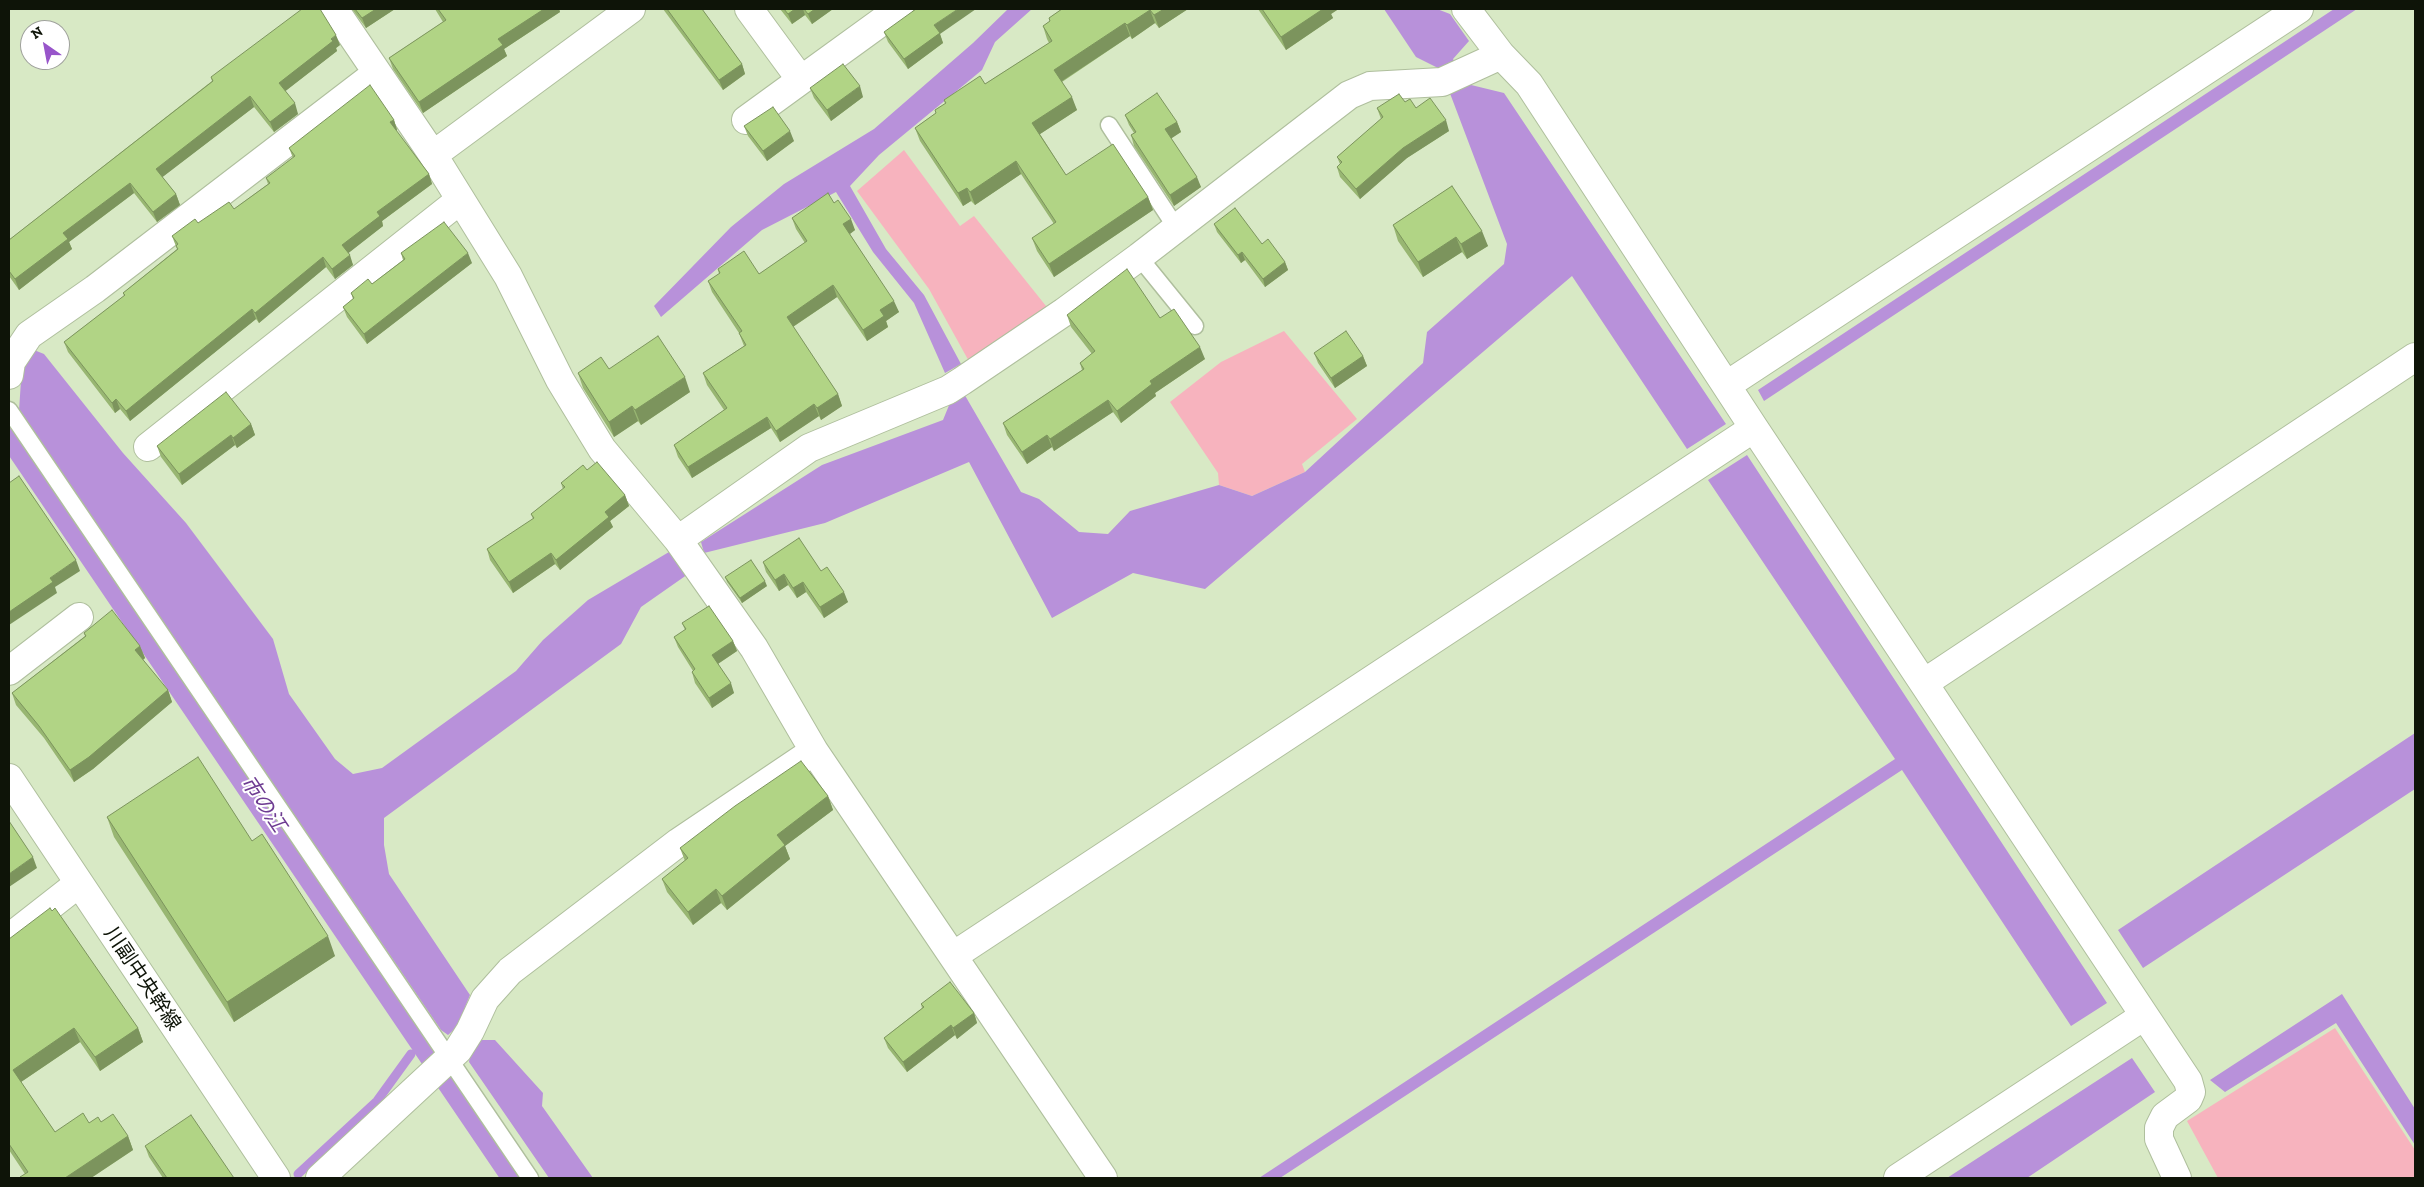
<!DOCTYPE html>
<html>
<head>
<meta charset="utf-8">
<style>
	body { margin:0 }
	#map { position:relative; width:2424px; height:1187px; overflow:hidden; background:#d8e9c5; font-family:"Zilla Slab",serif }
	canvas { display:block }
	.frame { position:absolute; inset:0; border:10px solid #0e1408; pointer-events:none }
	.north { position:absolute; left:20px; top:20px; width:50px; height:50px; box-sizing:border-box; background:#fff; border:1px solid #9fa19c; border-radius:50%; rotate:327deg; font-size:14px; font-weight:700; line-height:20px; text-align:center; color:#0e1408 }
	.north::after { content:''; display:block; margin:auto; width:18px; height:22px; background:#9855ca; clip-path:polygon(50% 0,100% 100%,50% 72%,0 100%) }
</style>
</head>
<body>
<div id="map">
<canvas width="2424" height="1187"></canvas>
<div class="frame"></div>
<div class="north">N</div>
</div>
<script>
const ctx = document.querySelector('canvas').getContext('2d');
ctx.lineJoin = 'round';
function fill(path, color) { ctx.fillStyle = color; ctx.fill(path, 'evenodd'); }
const shape = rows => new Path2D(rows.map(r => 'M' + r).join(''));
function stroke(path, color, width, dash) { ctx.strokeStyle = color; ctx.lineWidth = width; ctx.lineCap = dash ? 'butt' : 'round'; ctx.setLineDash(dash || []); ctx.stroke(path); }
function write(font, color, halo, rows, align = 'center') {
  ctx.font = font + ' "Zilla Slab","Noto Sans JP",serif'; ctx.lineWidth = 4; ctx.setLineDash([]); ctx.textBaseline = 'middle'; ctx.strokeStyle = halo; ctx.fillStyle = color; for (const [text, x, y, turn = 0] of rows) {
    ctx.save(); ctx.translate(x, y); ctx.rotate((+turn || 0) * Math.PI / 180); ctx.textAlign = isNaN(turn) ? turn : align; if (halo) ctx.strokeText(text, 0, 0); ctx.fillText(text, 0, 0); ctx.restore();
  }
}
fill(shape([
	[904,150,960,226,974,216,1050,311,971,365,929,289,857,191],
	[1284,331,1357,419,1302,464,1305,472,1252,496,1219,485,1218,473,1170,402,1221,362],
	[2335,1028,2415,1150,2415,1178,2218,1178,2187,1121]
]), '#f7b3be');
fill(shape([
	[1008,9,1032,9,995,42,982,70,879,155,850,186,886,249,924,295,961,364,945,373,914,303,873,252,836,192,762,230,661,317,654,306,731,227,784,184,874,129,973,43],
	[1384,9,1437,9,1450,14,1469,41,1453,59,1467,84,1504,93,1726,424,1687,449,1572,276,1205,589,1133,573,1052,618,969,462,825,523,704,553,701,542,822,465,943,420,952,398,963,392,1021,492,1039,499,1079,532,1108,534,1130,511,1219,485,1252,496,1305,472,1423,363,1427,332,1504,264,1507,244,1451,96,1438,68,1416,57],
	[2334,9,2357,9,1764,401,1758,390],
	[34,350,44,354,123,453,186,523,273,639,289,694,335,759,353,774,382,768,516,671,543,640,588,600,669,552,691,572,641,607,621,644,384,818,384,845,389,874,470,995,457,1027,448,1035,441,1030,19,411,22,365],
	[1747,455,2107,1003,2071,1026,1902,770,1280,1178,1259,1178,1895,759,1708,480],
	[2415,733,2415,789,2143,968,2118,930],
	[2342,994,2415,1109,2415,1145,2336,1023,2225,1092,2210,1080],
	[481,1040,495,1040,543,1093,542,1106,593,1178,549,1178,469,1062,470,1055],
	[2132,1058,2155,1092,2027,1178,1947,1178]
]), '#b891da');
stroke(shape([
	[298,1174,377,1101,411,1054]
]), '#b891da', 9);
stroke(shape([
	[9,430,517,1178]
]), '#b891da', 29);
const lane = shape([
	[1109,125,1177,229],
	[1139,257,1195,326],
	[9,410,530,1178]
]);
const street = shape([
	[334,9,433,155,508,276,560,380,602,449,678,540,754,648,814,751,1103,1178],
	[749,9,801,80,899,9],
	[1466,9,1501,55,1529,84,1754,428,2188,1081,2191,1092,2188,1099,2165,1116,2159,1128,2159,1139,2177,1178],
	[746,120,801,80],
	[433,155,631,9],
	[9,375,11,362,29,335,95,289,377,73],
	[1727,385,2299,9],
	[148,447,460,200],
	[678,540,809,448,948,390,962,381,1064,312,1139,257,1349,95,1370,86,1442,82,1501,55],
	[9,671,79,617],
	[1924,683,2415,357],
	[9,938,78,884],
	[953,956,1754,428],
	[320,1178,458,1050,470,1031,485,999,510,971,679,842,814,751],
	[1898,1178,2144,1016]
]);
const secondary = shape([
	[9,778,276,1178]
]);
stroke(lane, '#afbf9d', 19);
stroke(street, '#afbf9d', 30);
stroke(secondary, '#afbf9d', 30);
stroke(lane, '#fff', 16);
stroke(street, '#fff', 28);
stroke(secondary, '#fff', 28);
fill(shape([
	[352,9,395,9,366,28],
	[435,9,559,9,560,12,504,49,507,56,423,113,393,69,389,58,443,22],
	[663,9,702,9,742,64,745,74,723,90],
	[780,9,833,9,812,24,805,15,792,24],
	[1062,9,1188,9,1159,28,1155,23,1132,39,1130,36,1062,82,1077,110,1040,134,1066,175,1148,197,1153,210,1054,277,1037,251,1032,238,1054,224,1021,174,975,205,971,201,963,206,920,141,915,128,936,113,935,110,945,104,944,100,985,84,1049,43,1047,39,1043,26,1050,21,1049,18],
	[1258,9,1337,9,1337,10,1331,14,1333,18,1286,50],
	[884,32,940,34,943,43,908,69,888,42],
	[340,45,336,48,337,51,285,91,298,114,274,132,254,107,162,177,176,194,180,205,157,222,134,193,69,242,72,249,19,290,9,276,9,240,212,81,211,77],
	[810,88,863,97,831,121,814,98],
	[1405,102,1416,108,1449,131,1407,158,1360,199,1340,177,1337,167,1340,164,1337,157,1381,119,1377,108],
	[1125,115,1177,122,1181,132,1171,138,1201,187,1174,206,1134,146,1131,135,1134,133,1129,125],
	[394,120,397,130,396,131,429,174,432,184,382,221,383,226,348,253,353,265,335,279,326,267,259,323,256,319,130,421,120,409,115,413,68,352,64,342,124,296,123,293,177,249,172,236,198,223,234,209,268,184,266,178,293,158,289,148],
	[744,126,794,141,767,161,748,136],
	[1452,186,1488,246,1467,259,1462,252,1423,277,1398,241,1393,225],
	[834,203,855,230,850,234,899,312,886,321,888,327,867,341,837,297,793,327,838,394,842,406,821,420,819,416,780,442,771,428,692,478,678,457,674,445,724,410,707,385,703,373,744,346,739,333,712,292,708,281,719,274,718,269,759,274,805,243,796,229,792,218],
	[1214,224,1262,244,1285,262,1288,270,1265,287,1245,260,1241,263,1217,232],
	[401,253,472,263,367,344,347,317,343,307,353,299,351,293,372,284,403,260],
	[1067,315,1160,318,1205,359,1155,393,1156,396,1121,423,1113,412,1054,451,1052,447,1027,464,1007,435,1003,423,1082,370,1080,363,1092,354,1071,327],
	[1314,353,1363,356,1367,366,1335,388,1318,363],
	[578,373,690,392,641,425,638,421,614,437,583,388],
	[251,424,255,435,237,448,235,445,182,485,161,457,157,446],
	[587,470,625,495,629,506,610,521,613,527,560,570,555,564,513,593,490,560,487,549,533,519,531,514,563,489,561,483],
	[763,562,821,571,848,602,824,618,806,592,797,598,788,585,779,591,766,572],
	[725,577,767,586,742,603,727,582],
	[682,623,733,641,737,651,718,664,734,693,712,708,695,683,692,672,693,671,678,647,674,637,685,630],
	[84,633,140,646,145,658,143,660,168,690,172,702,93,769,74,782,44,738,16,705,12,693,85,636],
	[828,796,833,810,785,846,790,859,727,910,721,903,693,925,667,892,662,879,685,861,680,848],
	[107,817,252,841,335,956,234,1022,114,837],
	[9,939,138,1028,143,1042,100,1071,80,1042,21,1082,55,1132,89,1123,101,1122,128,1136,133,1150,91,1178,21,1178,25,1174,9,1150],
	[921,1004,974,1013,977,1023,957,1039,955,1035,907,1072,888,1048,884,1038,922,1008],
	[145,1146,234,1178,163,1178,149,1157]
]), '#98b672');
fill(shape([
	[376,9,395,9,366,28,362,18],
	[544,9,559,9,560,12,504,49,507,56,423,113,419,102,498,39],
	[795,9,803,9,805,15,792,24,788,14],
	[815,9,833,9,812,24,808,14],
	[958,9,976,9,940,34,943,43,908,69,904,59,934,25],
	[1164,9,1188,9,1159,28,1154,15],
	[1323,9,1337,9,1337,10,1331,14,1333,18,1286,50,1281,37],
	[1150,10,1155,23,1132,39,1127,25],
	[1125,23,1130,36,1059,83,1054,70],
	[336,35,340,45,336,48,337,51,283,93,279,83],
	[742,64,745,74,723,90,719,80],
	[860,86,863,97,831,121,827,110],
	[250,96,254,107,160,179,156,169],
	[1072,97,1077,110,1037,136,1032,123],
	[295,103,298,114,274,132,270,122],
	[394,120,397,130,394,132,390,122],
	[1446,120,1449,131,1407,158,1360,199,1356,189,1403,148],
	[1177,122,1181,132,1169,140,1165,129],
	[790,131,794,141,767,161,763,151],
	[1016,161,1021,174,975,205,970,192],
	[429,174,432,184,382,221,383,226,346,255,342,245,377,212],
	[1197,177,1201,187,1174,206,1170,195],
	[130,183,134,193,69,242,72,249,19,290,15,279,63,233],
	[967,188,971,201,963,206,958,193],
	[176,194,180,205,157,222,153,212],
	[1148,197,1153,210,1054,277,1049,264],
	[851,219,855,230,847,236,843,224],
	[1482,231,1488,246,1467,259,1461,244],
	[1456,237,1462,252,1423,277,1418,262],
	[1242,252,1245,260,1241,263,1238,255],
	[468,253,472,263,367,344,364,334],
	[350,255,353,265,335,279,332,269],
	[323,257,326,267,259,323,255,313],
	[1285,262,1288,270,1265,287,1263,279],
	[833,285,837,297,791,328,787,317],
	[894,301,899,312,886,321,888,327,867,341,863,330,880,310],
	[252,309,256,319,130,421,126,411],
	[1200,347,1205,359,1155,393,1156,396,1121,423,1117,411,1150,381],
	[1363,356,1367,366,1335,388,1331,378],
	[685,377,690,392,641,425,635,410],
	[838,394,842,406,821,420,817,408],
	[116,399,120,409,115,413,112,403],
	[1108,400,1113,412,1054,451,1050,439],
	[814,404,819,416,780,442,776,431],
	[632,406,638,421,614,437,609,422],
	[767,417,771,428,692,478,688,467],
	[251,424,255,435,237,448,233,438],
	[231,435,235,445,182,485,179,474],
	[1047,435,1052,447,1027,464,1022,452],
	[625,495,629,506,610,521,613,527,560,570,556,560,605,512],
	[551,553,555,564,513,593,509,582],
	[76,560,80,571,55,587,57,593,9,625,9,612,50,578],
	[784,574,788,585,779,591,775,580],
	[765,581,767,586,742,603,740,598],
	[803,582,806,592,797,598,793,588],
	[844,592,848,602,824,618,820,607],
	[733,641,737,651,716,665,712,655],
	[140,646,145,658,139,663,135,650],
	[731,683,734,693,712,708,709,698],
	[168,690,172,702,93,769,74,782,70,770],
	[828,796,833,810,785,846,790,859,727,910,722,896,777,835],
	[33,857,37,868,9,887,9,874],
	[716,889,721,903,693,925,688,912],
	[328,936,335,956,234,1022,227,1002],
	[974,1013,977,1023,957,1039,953,1028],
	[951,1025,955,1035,907,1072,903,1062],
	[74,1028,80,1042,18,1084,13,1070],
	[138,1028,143,1042,100,1071,95,1057],
	[128,1136,133,1150,91,1178,65,1178]
]), '#7c945d');
const building = shape([
	[302,9,320,9,336,35,331,39,333,41,279,83,295,103,270,122,250,96,156,169,176,194,153,212,130,183,63,233,68,239,15,279,9,271,9,240,213,81,211,77,302,9],
	[355,9,376,9,362,18,355,9],
	[438,9,544,9,498,39,503,45,419,102,389,58,446,20,438,9],
	[667,9,702,9,742,64,719,80,667,9],
	[784,9,795,9,788,14,784,9],
	[804,9,815,9,808,14,804,9],
	[916,9,958,9,934,25,940,33,904,59,884,32,916,9],
	[1062,9,1164,9,1154,15,1150,10,1127,25,1125,23,1054,70,1072,97,1032,123,1066,175,1113,144,1148,197,1049,264,1032,238,1056,222,1016,161,970,192,967,188,958,193,915,128,936,113,935,110,946,103,944,100,980,76,985,84,1052,41,1043,26,1050,21,1049,18,1062,9],
	[1262,9,1323,9,1281,37,1262,9],
	[843,64,860,86,827,110,810,88,843,64],
	[370,85,394,120,390,122,429,174,377,212,380,216,342,245,350,255,332,269,323,257,255,313,252,309,126,411,116,399,112,403,64,342,125,295,123,293,178,249,176,246,178,244,172,236,195,219,198,223,229,202,234,209,270,183,266,178,295,156,289,148,370,85],
	[1157,93,1177,122,1165,129,1197,177,1170,195,1131,135,1136,132,1125,115,1157,93],
	[1399,94,1405,102,1410,99,1416,108,1430,98,1446,120,1403,148,1356,189,1337,167,1342,162,1337,157,1383,117,1377,108,1399,94],
	[773,107,790,131,763,151,744,126,773,107],
	[1452,186,1482,231,1461,244,1456,237,1418,262,1393,225,1452,186],
	[828,193,834,203,838,200,851,219,843,224,894,301,880,310,884,316,863,330,833,285,787,317,838,394,817,408,814,404,776,431,767,417,688,467,674,445,727,408,703,373,746,345,739,333,742,331,708,281,720,273,718,269,744,251,759,274,807,241,792,218,828,193],
	[1235,208,1262,244,1268,239,1285,262,1263,279,1242,252,1238,255,1214,224,1235,208],
	[444,222,468,253,364,334,343,307,354,298,351,293,368,279,372,284,405,259,401,253,444,222],
	[1127,269,1160,318,1174,309,1200,347,1150,381,1152,384,1117,411,1108,400,1050,439,1047,435,1022,452,1003,423,1084,369,1080,363,1095,351,1067,315,1127,269],
	[1346,331,1363,356,1331,378,1314,353,1346,331],
	[658,336,685,377,635,410,632,406,609,422,578,373,601,357,609,369,658,336],
	[226,392,251,424,233,438,231,435,179,474,157,446,226,392],
	[597,462,625,495,605,512,609,517,556,560,551,553,509,582,487,549,534,518,531,514,565,487,561,483,583,465,587,470,597,462],
	[19,476,76,560,50,578,53,582,9,612,9,483,19,476],
	[799,538,821,571,827,567,844,592,820,607,803,582,793,588,784,574,775,580,763,562,799,538],
	[751,560,765,581,740,598,725,577,751,560],
	[709,606,733,641,712,655,731,683,709,698,692,672,695,669,674,637,686,629,682,623,709,606],
	[112,610,140,646,135,650,168,690,89,757,70,770,39,726,12,693,86,636,84,633,112,610],
	[198,757,252,841,262,834,328,936,227,1002,107,817,198,757],
	[801,761,828,796,777,835,785,845,722,896,716,889,688,912,662,879,688,858,680,848,735,806,801,761],
	[9,821,33,857,9,874,9,821],
	[50,908,52,911,55,908,138,1028,95,1057,74,1028,13,1070,55,1132,83,1113,89,1123,98,1117,101,1122,113,1114,128,1136,65,1178,21,1178,20,1177,28,1172,9,1144,9,939,50,908],
	[950,982,974,1013,953,1028,951,1025,903,1062,884,1038,924,1007,921,1004,950,982],
	[191,1115,234,1178,167,1178,145,1146,191,1115]
]);
fill(building, '#b1d485');
stroke(building, '#7c945d', 1);
write('20px', '#0e1408', '#fff', [
	["川副中央幹線",142,979,56]
]);
write('italic 21px', '#6e3c92', '#fff', [
	["市の江",263,804,56]
]);
</script>
</body>
</html>
